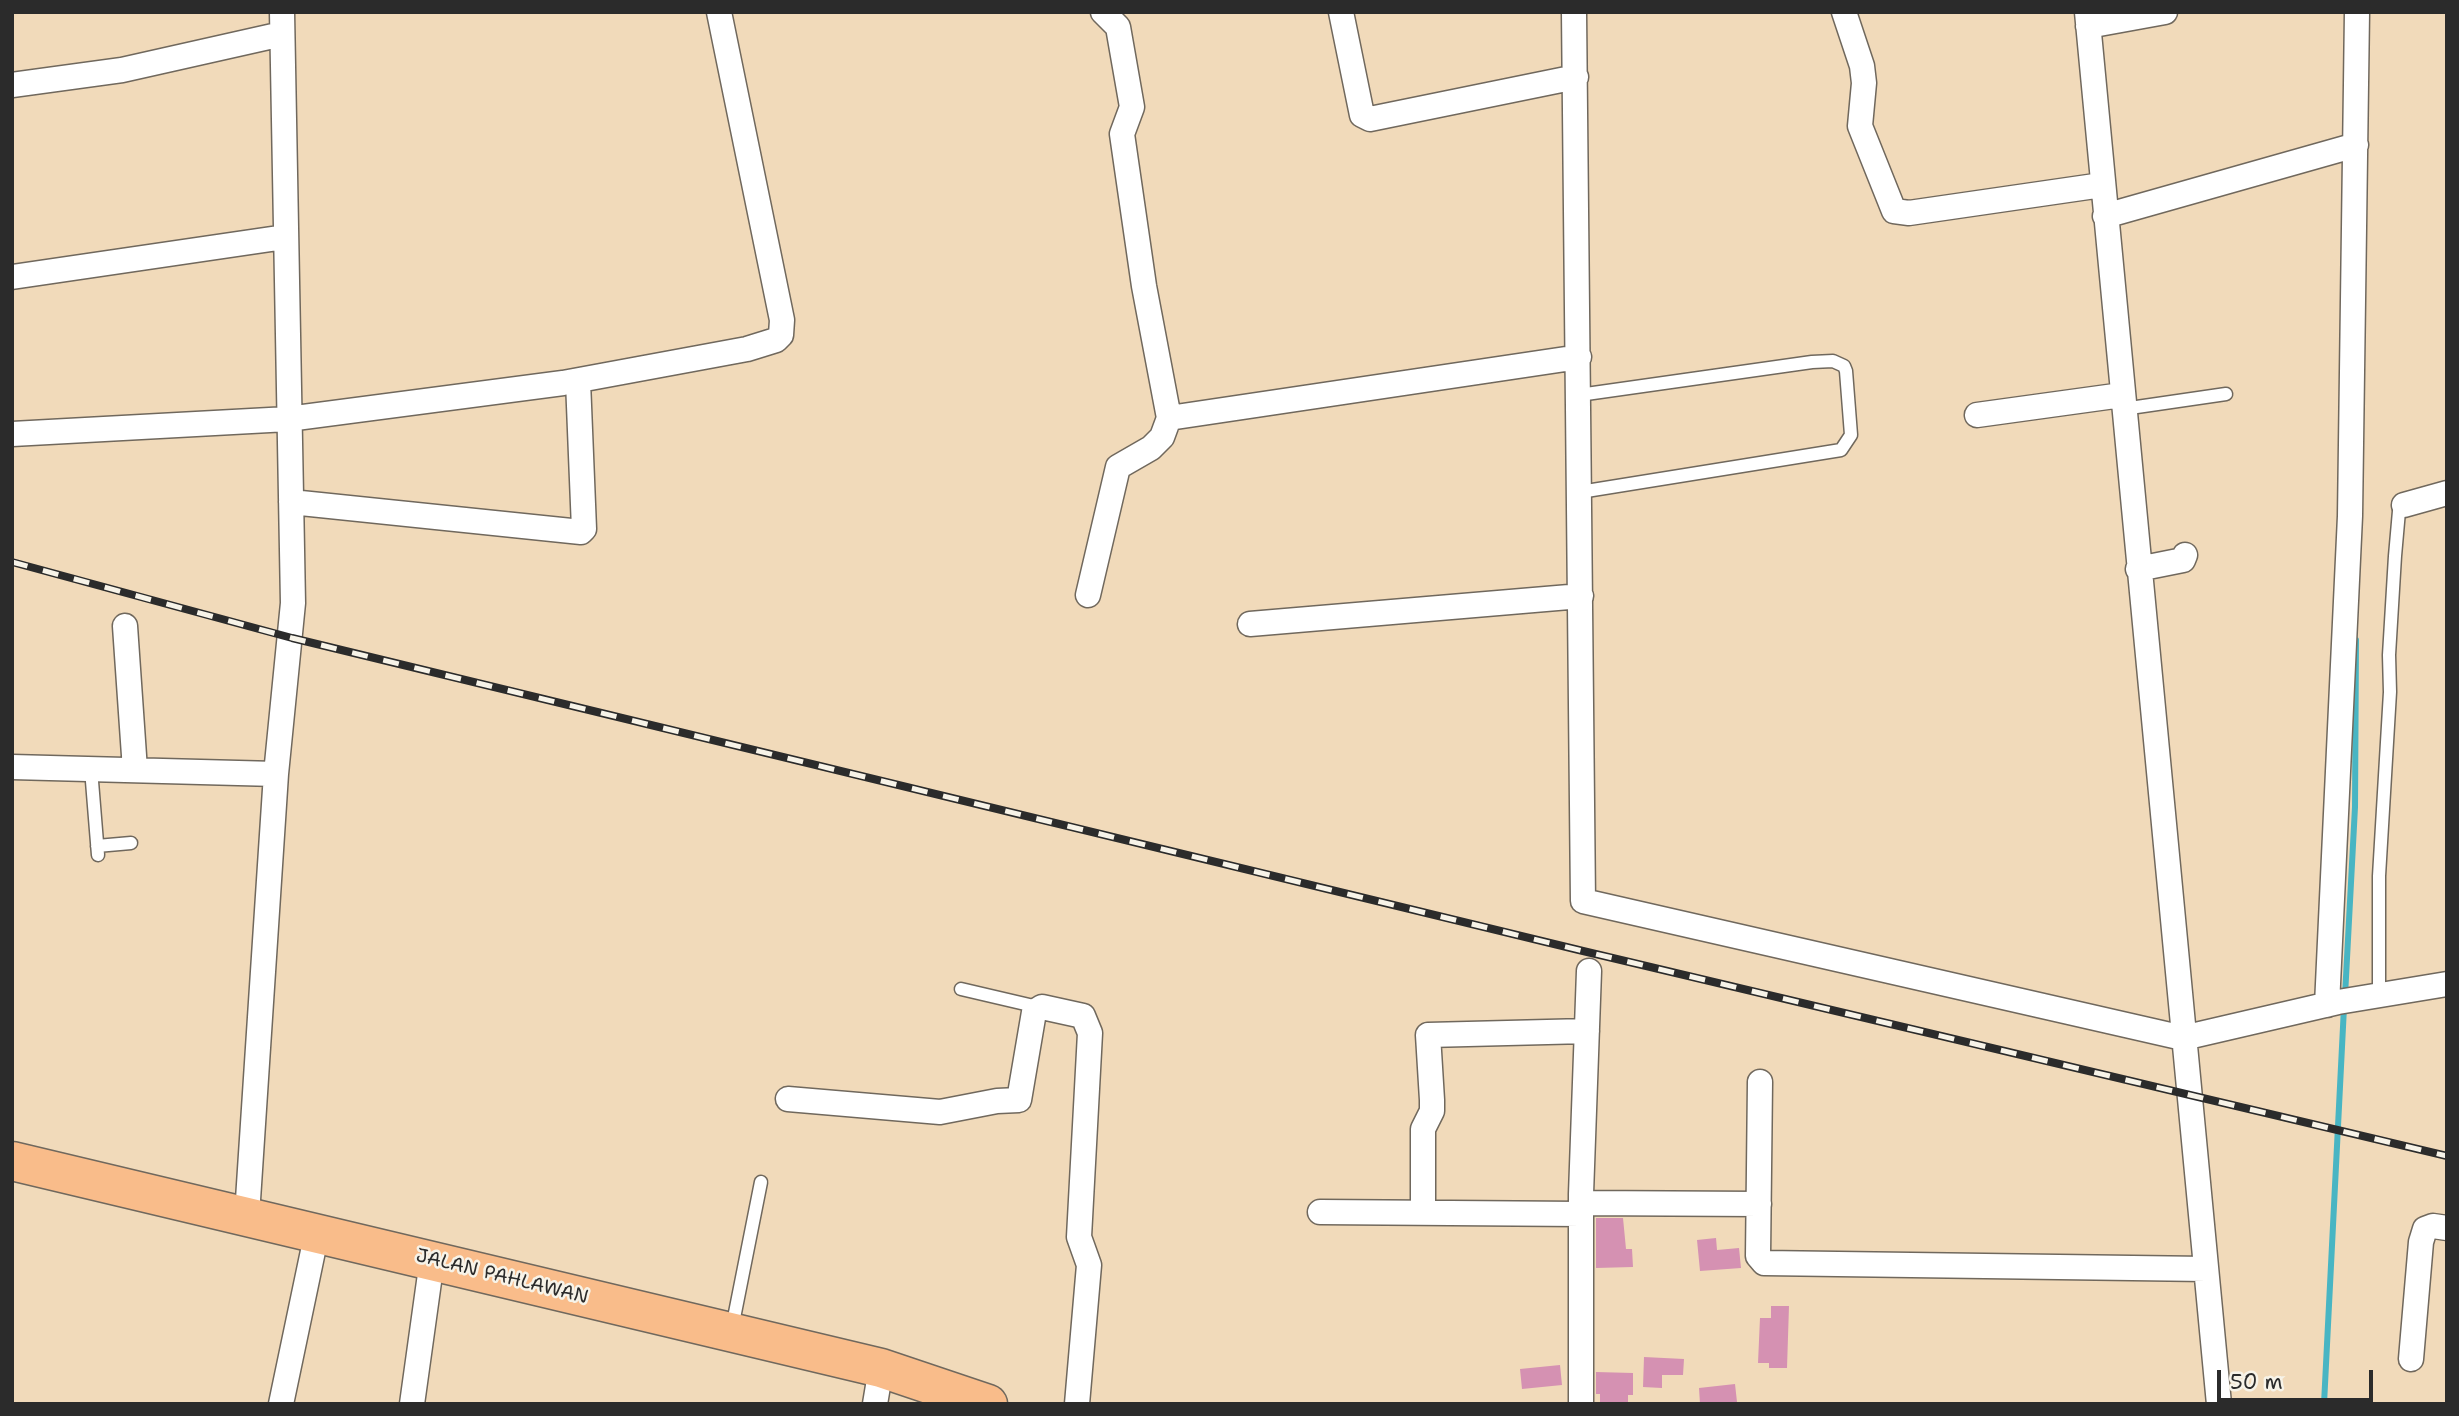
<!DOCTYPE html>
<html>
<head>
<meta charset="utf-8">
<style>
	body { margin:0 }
	#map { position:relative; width:2459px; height:1416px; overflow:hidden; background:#f1daba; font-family:"Shantell Sans",sans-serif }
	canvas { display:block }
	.frame { position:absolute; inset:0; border:14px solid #2b2b2b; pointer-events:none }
	.scale { position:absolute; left:2217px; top:1370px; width:156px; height:32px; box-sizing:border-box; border:4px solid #2b2b2b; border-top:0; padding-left:9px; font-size:21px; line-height:24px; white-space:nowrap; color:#2b2b2b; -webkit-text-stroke:5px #f7f3e8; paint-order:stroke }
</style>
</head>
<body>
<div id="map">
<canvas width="2459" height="1416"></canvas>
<div class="frame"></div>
<div class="scale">50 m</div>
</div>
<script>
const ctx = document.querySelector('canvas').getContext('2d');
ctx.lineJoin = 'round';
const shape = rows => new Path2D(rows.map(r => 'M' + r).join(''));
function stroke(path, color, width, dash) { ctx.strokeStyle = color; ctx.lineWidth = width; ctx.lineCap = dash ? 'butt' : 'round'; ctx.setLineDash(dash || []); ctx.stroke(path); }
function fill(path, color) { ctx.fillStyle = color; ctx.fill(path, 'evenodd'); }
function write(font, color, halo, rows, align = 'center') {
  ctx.font = font + ' "Shantell Sans",sans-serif'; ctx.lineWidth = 5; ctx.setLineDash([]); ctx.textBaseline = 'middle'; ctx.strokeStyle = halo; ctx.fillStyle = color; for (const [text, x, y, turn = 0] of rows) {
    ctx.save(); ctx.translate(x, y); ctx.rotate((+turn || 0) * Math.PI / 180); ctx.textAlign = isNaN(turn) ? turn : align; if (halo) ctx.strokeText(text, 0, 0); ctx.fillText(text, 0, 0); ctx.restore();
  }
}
stroke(shape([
	[2345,996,2355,807,2356,640],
	[2324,1404,2344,1007]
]), '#48b5c3', 6);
fill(shape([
	[1596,1218,1623,1218,1626,1249,1632,1249,1633,1267,1596,1268],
	[1716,1238,1717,1250,1739,1248,1741,1268,1700,1271,1697,1240],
	[1771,1306,1789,1306,1787,1368,1769,1368,1769,1363,1758,1363,1760,1318,1771,1318],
	[1644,1357,1684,1359,1683,1375,1662,1375,1662,1388,1643,1387],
	[1560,1365,1562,1385,1522,1389,1520,1369],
	[1596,1372,1633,1373,1633,1395,1628,1395,1628,1404,1600,1404,1600,1394,1596,1394],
	[1735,1384,1737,1402,1700,1404,1699,1388]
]), '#d591b2');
const lane = shape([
	[1579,395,1812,362,1833,361,1844,366,1846,371,1851,435,1841,450,1580,492],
	[2123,409,2226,394],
	[91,769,98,855],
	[97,846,131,843],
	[961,989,1038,1007],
	[2379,995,2379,876,2390,692,2389,655,2395,556,2399,511,2404,505],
	[732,1328,761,1182]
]);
const street = shape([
	[1341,12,1362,115,1370,119,1576,77],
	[1574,12,1583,901,2183,1038,2338,1002,2447,984],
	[1844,12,1862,66,1864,83,1860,126,1894,211,1909,213,2102,185],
	[2087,12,2219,1404],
	[2088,26,2165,12],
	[12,85,122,70,282,34],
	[2105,216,2356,145],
	[12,277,285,237],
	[1977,415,2122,395],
	[1169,418,1579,357],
	[12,434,288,419,563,383,747,349,776,340,781,335,782,320,719,12],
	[291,502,581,532,584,529,578,381],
	[2404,505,2447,493],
	[2138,569,2183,560,2185,555],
	[1088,595,1118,467,1151,448,1162,437,1169,418,1144,286,1122,134,1132,107,1118,27,1103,12],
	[1250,624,1581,596],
	[125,626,135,770],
	[12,767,276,774],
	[2327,1005,2350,516,2357,12],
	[1760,1082,1758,1256,1764,1263,2206,1269],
	[788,1099,940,1112,997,1101,1019,1100,1034,1012,1042,1007,1083,1016,1090,1033,1079,1237,1089,1265,1077,1404],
	[1581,1203,1759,1204],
	[1320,1212,1581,1214],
	[1423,1213,1423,1129,1432,1111,1432,1100,1428,1035,1587,1031],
	[247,1215,276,774,293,603,282,12],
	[2411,1359,2421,1242,2425,1229,2433,1226,2447,1228],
	[281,1404,317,1232],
	[412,1404,432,1260],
	[875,1404,881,1368],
	[1581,1404,1581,1194,1589,971]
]);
const highway = shape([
	[12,1161,881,1368,988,1404]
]);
stroke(lane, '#70685d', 15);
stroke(street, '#70685d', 27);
stroke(highway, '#70685d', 41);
stroke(lane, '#fff', 12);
stroke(street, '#fff', 24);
stroke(highway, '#f9bc8a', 38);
const rail = shape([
	[12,562,292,638,1583,951,2447,1156]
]);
stroke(rail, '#2b2b2b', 8);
stroke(rail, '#f7f3e8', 5, [16]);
write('19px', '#2b2b2b', '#f7f3e8', [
	["JALAN PAHLAWAN",502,1277,14]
]);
</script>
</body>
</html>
